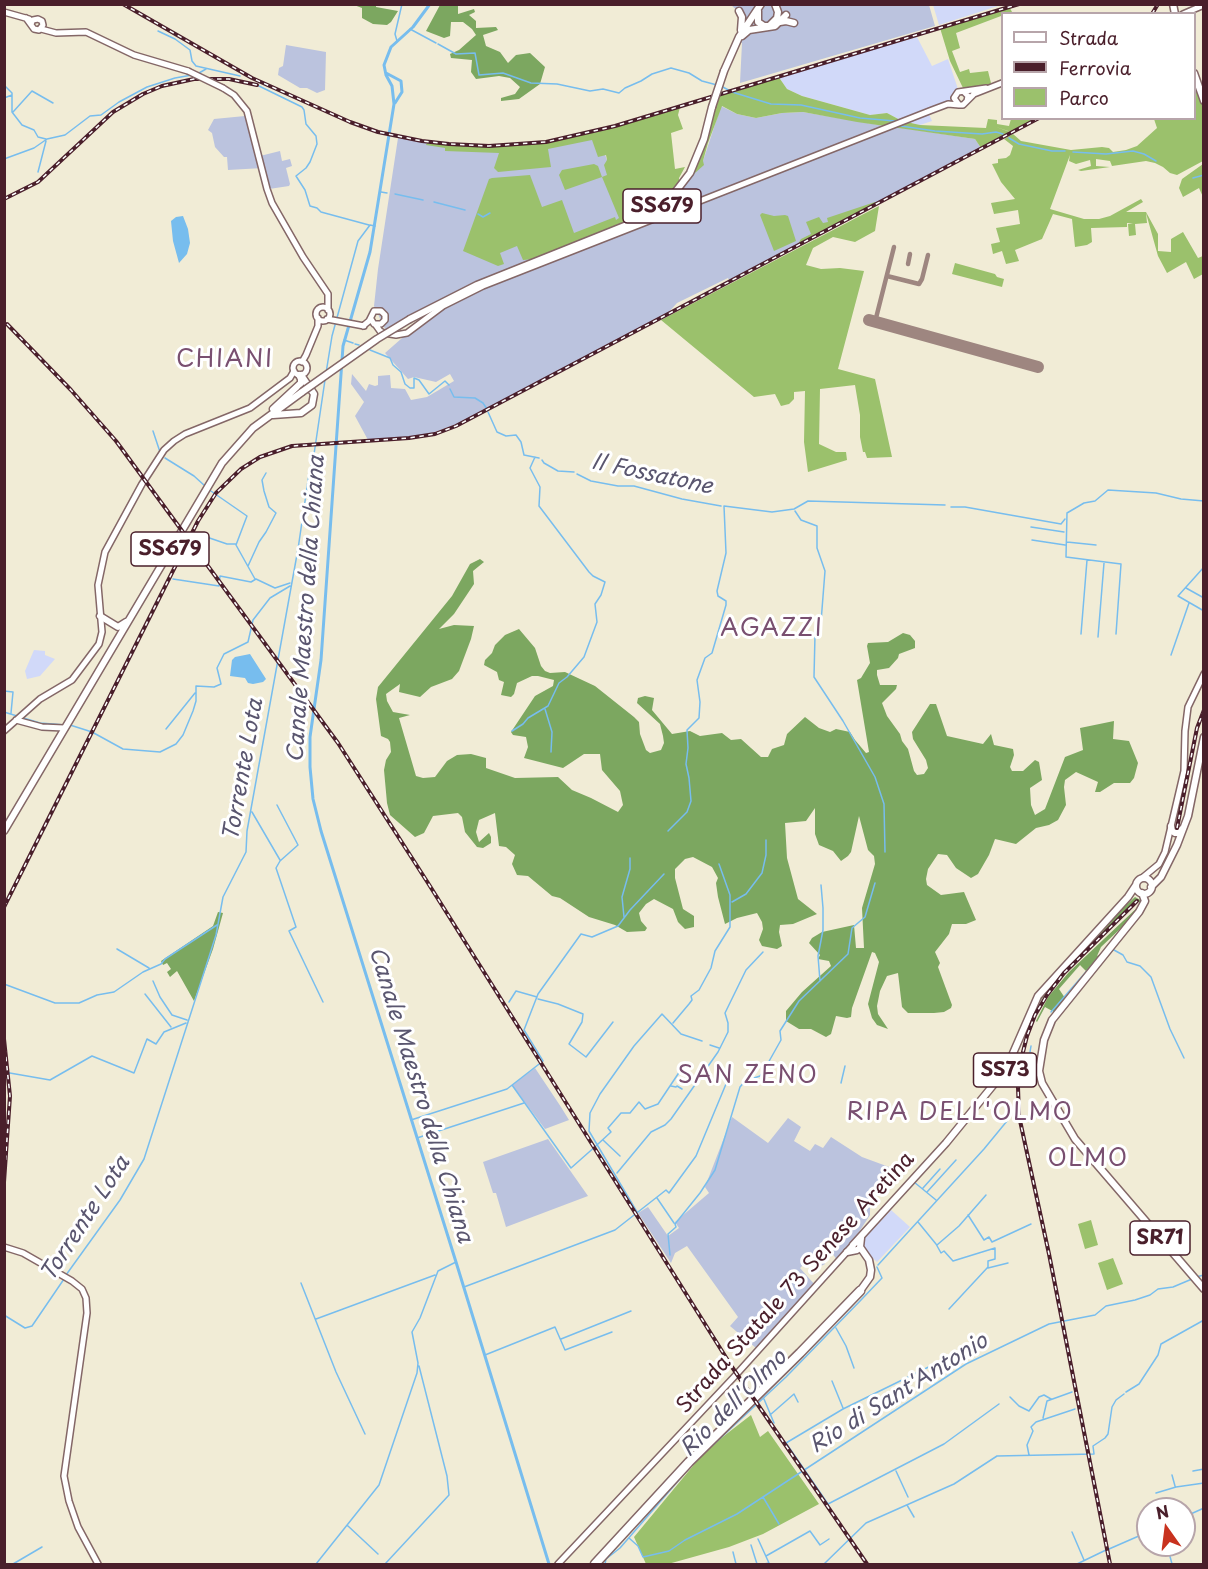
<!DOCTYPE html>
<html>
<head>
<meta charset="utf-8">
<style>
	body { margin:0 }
	#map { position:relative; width:1208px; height:1569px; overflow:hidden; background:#f1ecd6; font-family:"Playpen Sans",sans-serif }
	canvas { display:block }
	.frame { position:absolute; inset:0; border:6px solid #4a1f2b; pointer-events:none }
	.legend { position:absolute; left:1001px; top:12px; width:195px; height:108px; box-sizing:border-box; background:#fff; border:2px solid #b7a5aa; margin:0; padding:8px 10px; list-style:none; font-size:18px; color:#4a1f2b }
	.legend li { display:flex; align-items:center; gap:12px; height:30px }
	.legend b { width:30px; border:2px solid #b7a5aa }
	.north { position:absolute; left:1136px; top:1497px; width:60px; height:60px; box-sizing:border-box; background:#fff; border:2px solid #b7a5aa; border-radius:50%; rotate:346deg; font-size:16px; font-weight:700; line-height:24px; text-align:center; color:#4a1f2b }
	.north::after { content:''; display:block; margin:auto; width:21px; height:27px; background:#c8321e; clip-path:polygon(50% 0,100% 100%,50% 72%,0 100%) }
</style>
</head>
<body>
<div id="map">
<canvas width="1208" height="1569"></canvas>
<div class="frame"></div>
<ul class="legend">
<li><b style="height:8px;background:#fff"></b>Strada</li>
<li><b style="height:8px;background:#4a1f2b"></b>Ferrovia</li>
<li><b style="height:16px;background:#9bc16c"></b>Parco</li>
</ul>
<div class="north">N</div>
</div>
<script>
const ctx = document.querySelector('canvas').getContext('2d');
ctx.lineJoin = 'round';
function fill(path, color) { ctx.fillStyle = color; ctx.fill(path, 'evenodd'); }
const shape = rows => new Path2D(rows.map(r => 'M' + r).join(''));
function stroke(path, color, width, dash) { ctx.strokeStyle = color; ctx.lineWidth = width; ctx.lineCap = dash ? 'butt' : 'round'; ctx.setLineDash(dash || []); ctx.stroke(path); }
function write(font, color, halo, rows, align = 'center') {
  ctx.font = font + ' "Playpen Sans",sans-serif'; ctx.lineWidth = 6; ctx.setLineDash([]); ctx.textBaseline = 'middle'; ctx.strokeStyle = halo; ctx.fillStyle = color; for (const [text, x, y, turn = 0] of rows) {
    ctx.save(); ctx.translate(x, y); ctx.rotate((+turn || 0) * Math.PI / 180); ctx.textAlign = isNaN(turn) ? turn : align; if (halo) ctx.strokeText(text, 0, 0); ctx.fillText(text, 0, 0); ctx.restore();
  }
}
fill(shape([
	[1001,5,939,25,933,5,1001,4],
	[917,37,932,66,948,59,959,92,955,101,928,112,932,121,920,125,902,121,887,113,870,115,802,96,787,89,778,76],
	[34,650,45,651,45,655,55,659,40,676,27,679,25,671],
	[891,1210,910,1227,877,1262,863,1249,862,1241]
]), '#d1d9f9');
fill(shape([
	[731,5,929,5,935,26,740,83,742,43,735,38,741,24,739,12],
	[286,45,326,52,325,90,317,93,307,88,300,88,278,75,279,68,283,66],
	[721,106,737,114,756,118,782,113,803,112,885,126,697,200,680,190,703,161],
	[245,116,251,126,260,156,280,151,282,161,290,159,292,166,286,168,290,184,289,186,269,189,263,168,228,170,227,157,224,157,215,147,212,133,208,130,214,119],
	[890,126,975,139,981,148,754,267,729,280,728,278,677,303,667,314,644,326,457,424,432,433,412,437,368,440,355,416,364,402,351,384,352,374,366,391,369,384,375,386,378,385,378,376,390,375,391,388,405,389,411,400,427,397,454,381,450,374,436,382,414,377,408,379,385,353,426,317,410,319,387,333,374,306,378,269,398,138,449,146,489,147,532,144,597,132,607,160,624,230],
	[535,1068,561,1107,569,1120,545,1129,512,1085],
	[732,1117,768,1143,788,1118,801,1127,794,1141,810,1151,815,1144,823,1148,831,1137,862,1157,900,1171,889,1187,885,1184,870,1200,870,1215,848,1249,837,1260,830,1250,822,1258,825,1264,821,1266,811,1257,800,1268,815,1285,756,1348,730,1326,738,1317,687,1246,675,1253,671,1263,638,1213,648,1207,668,1236,679,1228,675,1222,709,1193,705,1187],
	[548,1139,588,1196,506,1227,496,1193,493,1193,483,1162]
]), '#bbc3de');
fill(shape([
	[1010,8,1012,12,1002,14,1001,16,956,33,960,48,952,51,960,72,969,69,970,73,988,71,991,83,988,86,966,90,963,88,950,61,940,28],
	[778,76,787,89,802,96,870,115,887,113,902,121,920,125,986,128,988,119,997,120,997,124,1009,126,1011,119,1037,119,1011,132,996,127,1010,132,981,148,975,139,857,122,803,112,782,113,756,118,737,114,722,106,708,143,703,161,704,165,687,180,712,107,709,97],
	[1195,80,1203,108,1203,161,1177,175,1170,173,1163,167,1155,163,1146,161,1112,166,1110,161,1096,159,1096,166,1110,167,1081,171,1078,170,1091,166,1090,160,1076,164,1069,161,1070,155,1050,209,1084,219,1099,219,1110,216,1141,199,1143,202,1126,212,1146,212,1158,234,1158,251,1171,252,1171,239,1183,232,1198,258,1203,256,1203,274,1194,279,1186,262,1167,273,1158,256,1146,213,1147,223,1135,224,1136,235,1129,236,1128,224,1133,223,1127,223,1127,227,1091,228,1092,242,1087,245,1075,247,1072,219,1053,214,1042,239,1015,250,1019,261,1006,264,1002,251,993,254,991,244,1000,242,996,228,1020,224,1018,210,994,214,991,203,1015,199,1001,182,992,164,998,163,998,159,1006,158,1010,155,1013,146,1004,139,1013,134,1021,141,1071,150,1102,147,1109,148,1113,152,1126,150,1137,146,1157,128,1154,119,1194,118],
	[680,107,678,115,683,129,671,133,675,169,685,167,679,178,679,181,671,193,646,215,535,259,523,260,517,246,500,253,504,264,498,266,463,251,489,179,492,178,530,175,542,207,562,200,574,233,615,217,616,220,619,218,602,177,565,190,559,175,562,170,594,164,598,166,602,177,607,175,604,165,607,160,606,155,598,157,592,140,548,149,551,167,498,172,494,168,499,153,445,151,445,148,426,145,427,143,475,147,532,144,597,132],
	[1203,164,1203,197,1199,188,1183,197,1179,188,1182,179],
	[875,202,876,203,798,244,801,239,811,234,806,222,819,217,823,223,828,222,827,218],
	[879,206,875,231,855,242,833,237,813,248,806,265,821,269,840,268,864,271,838,369,875,379,892,457,867,458,865,452,863,452,860,437,860,415,855,385,820,389,819,444,836,452,846,452,847,460,808,472,804,442,805,391,794,392,794,399,789,404,781,406,775,394,754,397,661,320],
	[762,213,774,216,785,215,788,216,796,241,774,251,760,215],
	[955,263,995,274,997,277,1004,279,1002,287,952,274],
	[1091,1220,1098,1245,1085,1249,1078,1224],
	[1113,1258,1123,1284,1107,1290,1098,1263],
	[751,1415,760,1437,768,1431,819,1504,763,1534,729,1547,668,1564,646,1564,634,1537,697,1461,720,1439]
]), '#9bc16c');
fill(shape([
	[354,5,376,5,376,7,398,11,391,22,387,25,373,24,362,18,362,8],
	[440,5,458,5,458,14,474,9,475,12,469,15,476,21,476,28,496,27,498,30,483,35,486,46,500,52,508,63,516,55,530,53,545,67,540,84,519,99,501,101,501,98,515,94,520,87,510,78,499,76,476,79,471,72,472,60,451,58,450,54,459,50,476,35,472,29,463,22,451,22,450,36,444,38,426,31],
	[480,559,484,562,473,571,474,584,454,614,439,629,454,625,474,626,471,639,459,671,452,679,431,687,420,697,399,692,400,684,386,694,387,701,393,712,410,715,399,718,416,776,423,778,435,777,447,761,457,755,471,754,486,758,486,768,515,778,558,777,572,790,591,798,618,812,623,805,620,791,602,770,600,754,584,754,563,768,524,758,528,747,526,737,513,735,511,732,535,696,553,686,554,680,538,676,532,676,517,683,514,694,511,697,501,695,504,682,499,680,497,672,484,665,485,660,492,653,495,645,505,635,519,629,535,648,541,666,545,671,550,673,565,672,595,686,634,717,639,722,640,734,646,750,650,753,661,750,664,743,663,736,660,724,637,703,638,698,645,696,654,698,652,710,672,734,690,731,700,736,722,733,731,740,741,739,761,757,768,757,772,749,784,745,787,734,805,717,819,728,830,732,836,729,850,732,855,740,866,753,869,752,857,680,861,678,870,663,867,646,868,643,888,642,903,633,910,635,915,641,915,648,899,654,898,658,889,668,877,670,877,675,880,685,897,685,896,689,882,703,887,716,900,734,902,741,908,749,914,771,917,775,924,774,928,768,926,760,913,739,912,732,930,704,936,704,947,736,983,744,991,734,994,745,1013,749,1014,755,1010,767,1012,771,1023,771,1035,760,1039,762,1042,780,1030,788,1031,805,1035,815,1045,809,1065,757,1083,750,1080,728,1114,721,1113,739,1129,741,1138,763,1134,778,1130,783,1114,783,1100,792,1095,792,1098,782,1076,772,1065,780,1064,787,1066,805,1058,820,1049,825,1036,828,1016,844,995,839,989,855,978,874,971,878,956,868,947,855,938,854,928,869,926,879,927,885,941,895,964,892,976,920,966,924,952,924,949,934,935,952,940,963,938,967,952,1005,951,1008,944,1012,934,1013,908,1013,902,1007,898,973,887,976,880,991,877,1006,878,1014,888,1029,877,1025,872,1018,868,1004,879,962,875,953,872,952,852,1008,851,1017,847,1018,836,1016,831,1034,826,1037,811,1029,799,1029,786,1021,786,1011,802,992,831,966,829,961,818,959,820,955,809,943,812,938,822,932,854,925,856,948,864,948,862,908,875,864,874,856,868,850,859,816,851,852,848,856,841,861,833,851,819,845,815,834,815,808,806,821,785,823,787,858,798,899,817,914,793,924,780,925,779,932,782,946,777,949,762,946,759,940,763,929,762,922,757,913,737,918,725,924,718,897,716,883,718,878,712,867,693,857,685,859,675,869,675,878,683,909,694,916,694,927,685,929,678,922,673,909,654,899,646,904,639,913,641,921,647,928,645,931,627,932,615,925,589,917,560,898,552,896,528,876,517,875,512,864,515,855,506,847,499,846,495,813,479,820,476,832,479,842,489,833,491,837,491,843,483,848,477,847,465,832,462,817,458,813,433,816,424,833,415,837,390,815,387,803,384,770,386,760,391,752,390,742,388,739,381,736,376,699,378,687,452,596,470,564],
	[1135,897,1142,901,1139,911,1101,947,1097,956,1107,950,1087,972,1080,965,1059,989,1065,998,1054,1012,1045,1007,1037,1022,1036,1021,1048,997,1069,972,1141,904,1137,900,1061,973,1039,1003,1030,1021,1027,1022,1037,1000,1094,935],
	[218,912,223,913,213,949,194,1001,177,971,170,977,167,972,171,969,167,963,163,965,161,961,213,926]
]), '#7ca760');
fill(shape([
	[183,216,188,229,190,243,187,254,179,263,173,241,171,221,176,217],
	[250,654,266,679,263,682,253,684,248,683,245,678,230,676,232,660,235,657]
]), '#77bdee');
stroke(shape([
	[410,29,436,43],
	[158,31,175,39,190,50,192,61,196,66,240,76],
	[397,41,395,34,402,4],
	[438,44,456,54,475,53,479,75,503,73,531,83,557,84,590,91,603,89,619,93,625,88,641,81,652,74,671,68,689,73,702,81,717,85],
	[199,73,206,69],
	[4,85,12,93,12,112,22,125,34,130,38,137,46,139],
	[259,86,302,107,304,110,306,124,316,136,317,144,310,162,306,168,296,176,305,190,310,206,317,208,321,212,369,225],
	[721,86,732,92,771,104,801,105,860,118,895,121],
	[4,98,12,95],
	[13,112,32,91,53,103],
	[901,126,935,131,982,134,996,132,1003,134],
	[1009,138,1019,144,1052,151,1065,151],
	[1073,152,1106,154,1133,151,1144,154,1156,161],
	[4,159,34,148,47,139,65,135,90,116,101,115,119,102,147,87,175,78,192,75],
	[38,172,46,141],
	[1193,178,1204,175],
	[381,192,387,193],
	[395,194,423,200],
	[434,202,465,210],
	[478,214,483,217,490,213],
	[344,340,353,343],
	[355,344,359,345],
	[370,350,390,358,393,365,401,372,405,384,410,388,414,388,414,378,419,380,429,394,445,381,449,385],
	[326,373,332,336,358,241,370,225,375,226],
	[450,389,454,397,475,398,483,403,487,409],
	[488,412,497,432,506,436,516,435,521,442,524,455,539,458],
	[153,431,160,452],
	[165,458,194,476,205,486],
	[542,460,544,463,558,471,574,472],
	[577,474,591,481,618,486,634,486,682,499,721,506],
	[208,489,247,516,236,545,255,579],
	[951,507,965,507,1061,524,1065,519],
	[795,511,801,520,817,526,817,548,825,571,821,622,815,635,814,677,843,721,875,777,884,804,885,852],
	[1031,527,1064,532],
	[195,533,227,544,236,544],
	[1032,540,1065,545],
	[1067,542,1096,545],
	[248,566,259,542,266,532,276,513,269,507,264,491,262,480,266,473],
	[1204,567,1178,596,1204,611],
	[173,579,219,586,220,576,251,582,256,579,275,588,290,583],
	[1186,588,1204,598],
	[1081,634,1087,560],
	[1116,634,1121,564,1066,557,1067,513,1084,503,1095,501,1108,490,1156,493,1181,499,1204,501],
	[1098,637,1104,563],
	[1203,654,1204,653],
	[1171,655,1189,603],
	[4,691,13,692,11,713],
	[545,709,552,732,551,752],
	[4,712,40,723,65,725],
	[70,725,92,732,123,749,160,752,176,744,183,735,193,711,196,701,196,686,214,687,221,684,217,668,224,654,248,642,253,620,270,598,290,586],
	[166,729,195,693],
	[512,731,523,724,528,718,548,706,559,683,567,677,584,657,597,622,595,604,601,595,605,582,593,576,589,572,539,506,540,487,530,468,535,457],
	[277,805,298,845,280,861,276,868,296,927,289,931,323,1002],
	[252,812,280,860],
	[668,831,687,812,691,801,689,778,686,764,688,748,687,730,699,718,700,702,697,680,705,658,712,653,726,605,726,601,718,596,717,591,726,553,724,506,772,512,794,509,808,501,945,505],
	[732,902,746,894,762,873,766,855,766,840],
	[624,917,622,897,630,869,630,858],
	[117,949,149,968],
	[1114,950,1123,955,1127,962,1140,966,1151,977,1170,1029,1184,1058],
	[153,981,160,997,172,1015,187,1020],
	[820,981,818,956,823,930,823,908,821,885],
	[4,984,55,1003,79,1003,97,995,114,992,143,972,161,964,165,959,217,925],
	[145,994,171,1027],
	[538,999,558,1004,583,1014,582,1022,569,1044,586,1057,613,1022],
	[509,1002,516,991,537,997],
	[1051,1012,1099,957],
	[673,1023,689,1004,692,1000,691,996,699,990,711,968,715,951,730,927,730,895,719,864],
	[710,1045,719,1048],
	[1030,1052,1031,1046],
	[4,1072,50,1080,92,1056,134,1073,147,1039,156,1044,164,1032,186,1023],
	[841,1083,845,1066],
	[512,1085,571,1168,597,1145],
	[671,1086,676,1087,677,1086,682,1089],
	[411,1120,507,1089,543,1061,524,1030,538,994,581,934,592,937,618,926,630,910,664,874],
	[417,1138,524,1103],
	[603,1140,620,1156],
	[598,1144,611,1132,608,1128,621,1113,630,1113,639,1102,645,1109,658,1104,686,1062],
	[617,1173,651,1132,665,1125,671,1119,718,1052,728,1032,728,1023,725,1013,746,970,763,952],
	[914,1182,936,1200],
	[923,1188,940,1169],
	[927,1192,956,1160],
	[657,1198,674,1223],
	[637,1212,589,1131,590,1113,600,1094,634,1046,662,1014,681,1034,702,1041],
	[968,1215,984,1240,989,1237,992,1242,1031,1224],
	[918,1222,936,1244,941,1253,944,1251,953,1261,995,1248,995,1259,988,1261,988,1267,949,1309],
	[937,1245,959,1226,986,1195],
	[670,1255,668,1234,676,1227,675,1224,700,1193,715,1170,740,1087,745,1081,760,1076,763,1072,781,1040,780,1031,799,1001,848,954,852,928,865,917,875,883],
	[878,1265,984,1149,1007,1121],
	[988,1268,1008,1263],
	[66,1275,120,1200,144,1159,216,935,223,897,246,852,247,831,298,549,309,474,313,461,325,380],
	[1196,1277,1204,1275],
	[301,1283,336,1372,365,1434],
	[464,1287,615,1230,666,1190,669,1193,696,1156,726,1084],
	[4,1315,25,1328,32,1326,64,1279],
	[316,1319,435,1275],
	[836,1328,846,1346,854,1368],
	[561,1339,631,1311],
	[485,1355,555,1327,565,1350,612,1332],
	[947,1358,843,1409,786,1443,828,1504,944,1444,999,1404],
	[832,1381,843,1408],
	[1126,1392,1139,1384,1158,1355,1161,1344,1204,1320],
	[1010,1397,1019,1406,1029,1411,1039,1397,1044,1395,1051,1399],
	[764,1399,774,1423],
	[770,1415,794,1394,798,1402],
	[1043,1418,1047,1401,1072,1392],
	[713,1445,786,1377,861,1300,882,1278,877,1267],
	[1029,1455,1027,1445,1033,1431,1031,1427,1036,1422,1075,1409],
	[896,1471,908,1497],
	[1193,1471,1204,1469],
	[1172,1475,1175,1486],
	[1156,1493,1176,1487,1204,1483],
	[763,1497,779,1524],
	[907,1505,914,1517],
	[1184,1517,1204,1508],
	[348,1526,378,1554],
	[1072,1532,1084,1560],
	[629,1538,638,1546,643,1557,669,1551,685,1540,737,1514,966,1364,1049,1324,1095,1315,1106,1306,1135,1300,1150,1295,1158,1289,1173,1287,1192,1279],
	[758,1539,769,1563,764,1564],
	[751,1545,757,1564],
	[1167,1545,1172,1564],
	[1109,1549,1148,1532],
	[733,1552,736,1564],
	[766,1556,810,1531,820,1545,829,1539],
	[13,1564,42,1547],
	[316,1564,379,1485,417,1373,418,1363,412,1332,420,1318,438,1271,456,1262],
	[385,1564,449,1495,447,1476,419,1366],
	[605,1564,606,1559,620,1548,698,1458],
	[824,1564,866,1523,954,1484,997,1456,1094,1454,1093,1446,1105,1438,1108,1434,1112,1407,1116,1400,1124,1394],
	[1077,1564,1106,1550]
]), '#77bdee', 1.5);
stroke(shape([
	[430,4,413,27,391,47,384,65,386,75,392,86,394,104,370,252,343,346,321,660,310,737,310,767,313,799,321,831,456,1262,549,1564],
	[386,73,401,81,402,92,395,103]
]), '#77bdee', 3);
stroke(shape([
	[908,264,910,254],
	[887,276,919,284,922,279,928,255],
	[875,322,894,247]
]), '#9e8680', 4.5);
stroke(shape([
	[869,320,1038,367]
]), '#9e8680', 12);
const secondary = shape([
	[4,12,29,19],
	[1183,14,1204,5],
	[26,18,34,29,39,30,43,25,42,21,38,19,33,20,31,24],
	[41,29,56,33,86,32,134,55,188,71],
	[223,88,234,95,247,111,267,189,272,203,303,257,328,294,328,310],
	[964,92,968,96,967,101,963,105,959,105,954,98,958,92,986,88],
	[967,101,974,94,1002,83],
	'316 314a7 7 0 1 1 14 0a7 7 0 1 1-14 0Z',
	[327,319,364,326],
	[375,324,380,331,384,333,396,335,407,333,443,306,483,286,932,110,948,104,959,105],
	[363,326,369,321,374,311,381,311,385,315,385,320,381,324,374,324,371,319],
	'293 368a7 7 0 1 1 14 0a7 7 0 1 1-14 0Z',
	[302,362,306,355,318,326,318,318],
	[16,720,42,727,64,728],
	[4,731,40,699,72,680,99,644,102,632,98,585,105,552,142,484,164,450,174,441,185,434,250,408,290,378,294,371],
	[1142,878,1159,864,1165,852,1184,771,1185,731,1188,707,1204,674],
	[4,1247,23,1253,72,1281,82,1289,86,1298,87,1313,64,1476,69,1501,78,1527,98,1564],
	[558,1564,734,1377,853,1245]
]);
const primary = shape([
	[1173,4,1175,14],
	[739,11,742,17,741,30],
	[758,11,758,22,764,26,769,26,777,18,778,12,775,4],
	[780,22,786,21,794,23],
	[742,36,749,30,775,26,786,15],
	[724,71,739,37,761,4],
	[1194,73,1204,101],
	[410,319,477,285,642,219,656,211,673,195,690,173,704,139,712,107],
	[273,409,301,383,301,379,299,375],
	[273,415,301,413,312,405,314,394,301,375],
	[100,616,118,627,126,622],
	[1171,826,1172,831,1175,833,1178,833,1182,829],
	[4,831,222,463,253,428,302,392],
	'1136 886a8 8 0 1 1 16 0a8 8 0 1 1-16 0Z',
	[1151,887,1161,877,1177,845,1188,816,1204,737],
	[1142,893,1145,901,1139,912,1052,1020,1044,1040,1039,1071,1042,1083,1075,1139,1204,1289],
	[853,1245,946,1143,999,1078,1007,1067,1038,996,1128,897,1136,885],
	[847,1252,857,1250],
	[860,1291,870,1277,871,1270,869,1260,860,1247,861,1238]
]);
const highway = shape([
	[595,1564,689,1462,800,1353,860,1291]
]);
stroke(secondary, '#846767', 8);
stroke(primary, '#846767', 9);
stroke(highway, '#846767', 11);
stroke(secondary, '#fff', 5);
stroke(primary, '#fff', 6);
stroke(highway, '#fff', 8);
const rail = shape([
	[123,4,252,78,350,122,378,132,422,141,449,144,489,146,546,142,615,126,1019,4],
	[1152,14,1158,4],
	[4,199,38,182,113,112,143,94,162,86,194,79,229,79,257,85],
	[7,324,71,390,116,441,338,743,428,883,732,1367,867,1564],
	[1177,828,1197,728,1204,710],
	[4,907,198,521,216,493,241,469,260,457,292,446,409,438,435,434,456,426,1039,118],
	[4,1039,10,1096,4,1182],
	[1110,1564,1049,1254,1019,1116,1018,1087,1021,1060,1027,1036,1035,1015,1047,995,1064,973,1137,901]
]);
stroke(rail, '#4a1f2b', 4);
stroke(rail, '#fff', 1.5, [4.5]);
const secondaryBridge = shape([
	[188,71,223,88]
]);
const primaryBridge = shape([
	[712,107,724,71],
	[302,392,377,339,410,319]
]);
stroke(secondaryBridge, '#846767', 8, []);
stroke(primaryBridge, '#846767', 9, []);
stroke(secondaryBridge, '#fff', 5);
stroke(primaryBridge, '#fff', 6);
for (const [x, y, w] of [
	[662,206,78],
	[170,549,78],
	[1005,1070,63],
	[1160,1238,60]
]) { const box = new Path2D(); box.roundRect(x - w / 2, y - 17, w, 34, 4.5); ctx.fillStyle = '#fff'; ctx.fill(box); stroke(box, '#4a1f2b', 1.5); }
write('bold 20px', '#4a1f2b', null, [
	["SS679",662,206],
	["SS679",170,549],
	["SS73",1005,1070],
	["SR71",1160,1238]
]);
write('21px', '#4a1f2b', '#fff', [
	["Strada Statale 73 Senese Aretina",796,1283,-48]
]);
write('italic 22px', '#5a566f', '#fff', [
	["Il Fossatone",652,475,12],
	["Canale Maestro della Chiana",307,609,-86],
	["Torrente Lota",244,770,-80],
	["Canale Maestro della Chiana",420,1095,73],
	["Torrente Lota",86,1219,-57],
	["Rio di Sant'Antonio",899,1394,-32],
	["Rio dell'Olmo",734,1404,-45]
]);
ctx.letterSpacing = '1.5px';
write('24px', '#794f70', '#fff', [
	["CHIANI",225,360],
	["AGAZZI",772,629],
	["SAN ZENO",748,1076],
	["RIPA DELL'OLMO",960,1113],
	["OLMO",1088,1159]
]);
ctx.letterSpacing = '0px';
</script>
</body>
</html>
